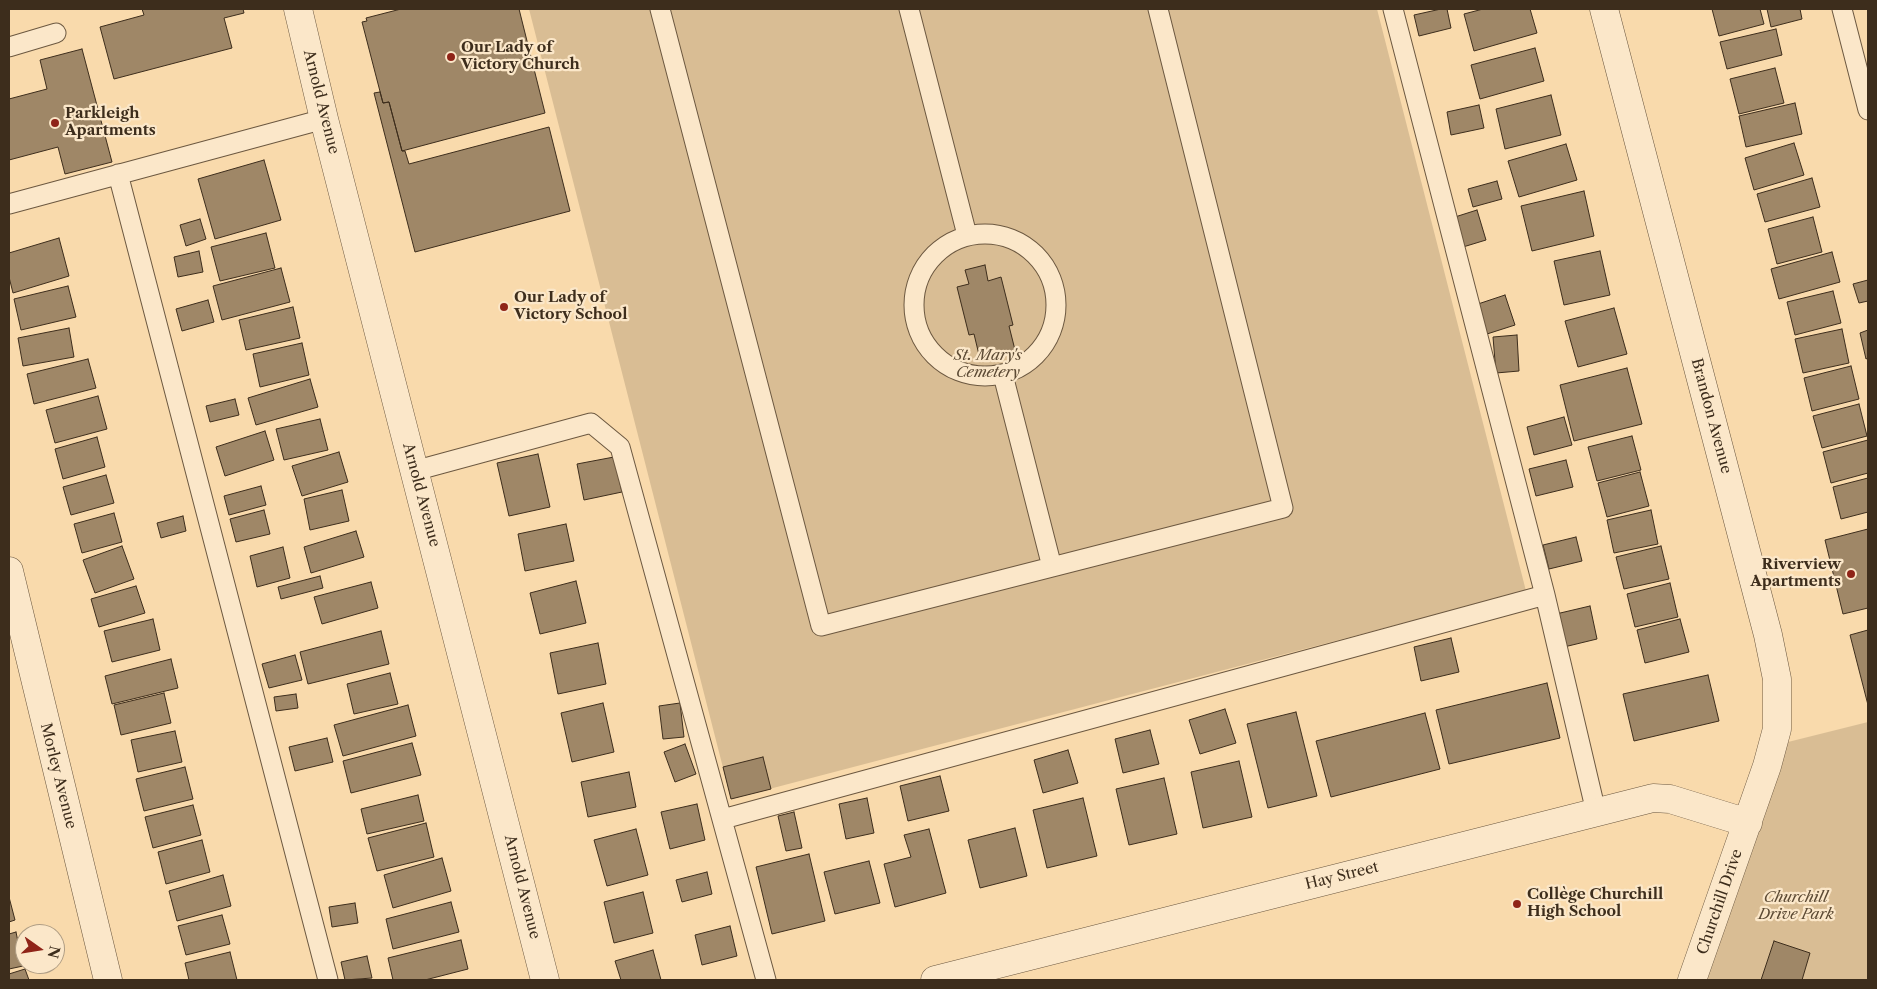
<!DOCTYPE html>
<html>
<head>
<meta charset="utf-8">
<style>
	body { margin:0 }
	#map { position:relative; width:1877px; height:989px; overflow:hidden; background:#f9daac; font-family:"Libre Caslon Text",serif }
	canvas { display:block }
	.frame { position:absolute; inset:0; border:10px solid #3d2d1c; pointer-events:none }
	.north { position:absolute; left:15px; top:924px; width:50px; height:50px; box-sizing:border-box; background:#fbe7c9; border:1px solid #af9d84; border-radius:50%; rotate:103deg; font-size:14px; font-weight:700; line-height:20px; text-align:center; color:#3d2d1c }
	.north::after { content:''; display:block; margin:auto; width:18px; height:22px; background:#8f2418; clip-path:polygon(50% 0,100% 100%,50% 72%,0 100%) }
</style>
</head>
<body>
<div id="map">
<canvas width="1877" height="989"></canvas>
<div class="frame"></div>
<div class="north">N</div>
</div>
<script>
const ctx = document.querySelector('canvas').getContext('2d');
ctx.lineJoin = 'round';
function fill(path, color) { ctx.fillStyle = color; ctx.fill(path, 'evenodd'); }
const shape = rows => new Path2D(rows.map(r => 'M' + r).join(''));
function stroke(path, color, width, dash) { ctx.strokeStyle = color; ctx.lineWidth = width; ctx.lineCap = dash ? 'butt' : 'round'; ctx.setLineDash(dash || []); ctx.stroke(path); }
function write(font, color, halo, rows, align = 'center') {
  ctx.font = font + ' "Libre Caslon Text",serif'; ctx.lineWidth = 4.5; ctx.setLineDash([]); ctx.textBaseline = 'middle'; ctx.strokeStyle = halo; ctx.fillStyle = color; for (const [text, x, y, turn = 0] of rows) {
    ctx.save(); ctx.translate(x, y); ctx.rotate((+turn || 0) * Math.PI / 180); ctx.textAlign = isNaN(turn) ? turn : align; if (halo) ctx.strokeText(text, 0, 0); ctx.fillText(text, 0, 0); ctx.restore();
  }
}
fill(shape([
	[529,9,1377,9,1526,591,731,799],
	[1868,722,1868,980,1692,980,1772,746]
]), '#d9bd94');
const building = shape([
	[142,9,243,9,244,13,224,18,232,48,114,79,100,27,144,15,142,9],
	[401,9,519,9,545,113,402,151,389,102,383,103,362,22,367,21,366,18,401,9],
	[1441,9,1447,9,1451,28,1419,36,1414,15,1441,9],
	[1483,9,1530,9,1537,33,1474,51,1464,14,1483,9],
	[1712,9,1760,9,1764,24,1719,36,1712,9],
	[1767,9,1800,9,1802,19,1771,27,1767,9],
	[1776,29,1782,55,1727,69,1720,42,1776,29],
	[1535,48,1544,81,1480,99,1471,65,1535,48],
	[82,49,112,162,65,174,58,147,9,160,9,99,47,89,40,60,82,49],
	[1775,68,1784,103,1739,114,1730,79,1775,68],
	[380,92,383,103,389,102,402,151,405,151,409,164,549,127,570,211,415,252,374,93,380,92],
	[1551,95,1561,135,1505,149,1496,109,1551,95],
	[1795,103,1802,134,1746,147,1739,116,1795,103],
	[1479,105,1484,128,1451,135,1447,112,1479,105],
	[1794,143,1804,175,1754,190,1745,158,1794,143],
	[1566,144,1577,180,1519,197,1508,161,1566,144],
	[264,160,281,220,215,239,198,179,264,160],
	[1812,178,1820,207,1765,222,1757,194,1812,178],
	[1497,181,1502,199,1473,207,1468,189,1497,181],
	[1584,191,1594,236,1532,251,1521,206,1584,191],
	[1477,210,1486,240,1463,247,1455,217,1477,210],
	[1813,217,1822,252,1777,264,1768,229,1813,217],
	[200,219,206,239,186,246,180,225,200,219],
	[266,233,275,268,220,281,211,247,266,233],
	[59,238,69,276,13,293,9,277,9,253,59,238],
	[199,251,203,272,178,277,174,257,199,251],
	[1600,251,1610,295,1564,305,1554,261,1600,251],
	[1832,252,1840,282,1779,299,1771,269,1832,252],
	[985,265,988,281,1001,277,1013,325,1009,326,1015,350,980,359,974,334,969,335,957,287,969,284,965,270,985,265],
	[281,268,290,302,222,320,213,286,281,268],
	[1868,280,1868,301,1859,303,1853,284,1868,280],
	[68,286,76,317,21,330,14,299,68,286],
	[1833,291,1841,323,1795,335,1787,302,1833,291],
	[1505,295,1515,325,1487,334,1478,304,1505,295],
	[208,300,214,322,182,331,176,309,208,300],
	[293,307,300,338,246,350,239,320,293,307],
	[1614,308,1627,354,1578,367,1565,321,1614,308],
	[69,328,74,357,23,366,18,338,69,328],
	[1842,329,1849,363,1803,373,1795,339,1842,329],
	[1868,330,1868,358,1866,359,1860,333,1868,330],
	[1517,335,1519,371,1496,373,1493,337,1517,335],
	[302,343,309,375,260,387,253,354,302,343],
	[88,359,96,388,34,404,27,374,88,359],
	[1851,366,1859,399,1812,411,1804,378,1851,366],
	[1627,368,1642,424,1574,441,1560,385,1627,368],
	[310,379,318,407,256,425,248,398,310,379],
	[98,396,107,429,55,443,46,410,98,396],
	[235,399,239,415,210,422,206,406,235,399],
	[1859,404,1867,436,1822,448,1813,416,1859,404],
	[1564,417,1572,445,1534,455,1527,427,1564,417],
	[320,419,328,450,284,460,276,429,320,419],
	[265,431,274,460,225,476,216,447,265,431],
	[1632,436,1641,470,1597,481,1588,447,1632,436],
	[97,437,105,467,63,479,55,449,97,437],
	[1868,440,1868,473,1831,483,1823,452,1868,440],
	[339,452,348,482,302,496,292,466,339,452],
	[538,454,550,507,509,516,497,463,538,454],
	[614,457,622,492,584,500,577,464,614,457],
	[1566,460,1573,487,1536,496,1529,469,1566,460],
	[1640,472,1649,506,1607,517,1598,483,1640,472],
	[106,475,114,503,71,515,63,487,106,475],
	[1868,478,1868,512,1841,519,1833,487,1868,478],
	[261,486,266,505,229,515,224,496,261,486],
	[342,490,349,521,310,530,304,499,342,490],
	[264,510,270,534,236,542,230,519,264,510],
	[1651,510,1658,544,1614,553,1607,520,1651,510],
	[114,513,122,542,82,553,74,524,114,513],
	[183,516,186,531,161,538,157,523,183,516],
	[566,524,574,561,525,571,518,534,566,524],
	[1868,529,1868,608,1843,614,1825,540,1868,529],
	[356,531,364,557,311,573,304,547,356,531],
	[1576,537,1582,561,1549,569,1543,545,1576,537],
	[122,546,134,579,95,593,83,560,122,546],
	[1661,546,1669,579,1624,589,1616,557,1661,546],
	[283,547,290,578,257,587,250,556,283,547],
	[320,576,323,588,281,599,278,587,320,576],
	[576,581,586,623,540,634,530,593,576,581],
	[371,582,378,608,322,624,314,597,371,582],
	[1670,583,1678,617,1635,627,1627,594,1670,583],
	[136,586,145,613,99,627,91,599,136,586],
	[1590,606,1597,639,1564,647,1556,614,1590,606],
	[153,619,160,650,112,662,104,631,153,619],
	[1680,619,1689,652,1645,663,1637,630,1680,619],
	[1868,630,1868,705,1850,635,1868,630],
	[381,631,389,664,308,684,300,652,381,631],
	[1451,638,1459,672,1421,681,1414,647,1451,638],
	[598,643,606,684,558,694,550,653,598,643],
	[295,655,302,680,269,688,262,664,295,655],
	[171,659,178,688,112,704,105,676,171,659],
	[390,673,398,704,354,714,347,684,390,673],
	[1708,675,1719,721,1634,741,1623,694,1708,675],
	[1547,683,1560,738,1449,764,1436,710,1547,683],
	[164,693,171,723,121,735,114,705,164,693],
	[296,694,298,708,276,711,274,697,296,694],
	[603,703,614,752,572,762,561,713,603,703],
	[680,703,684,737,663,739,659,706,680,703],
	[408,705,416,736,343,756,334,725,408,705],
	[1225,709,1236,743,1200,754,1189,720,1225,709],
	[1296,712,1317,796,1268,808,1247,724,1296,712],
	[1425,713,1440,769,1331,797,1316,741,1425,713],
	[1150,730,1159,764,1123,773,1115,739,1150,730],
	[175,731,182,762,138,772,131,740,175,731],
	[327,738,333,762,295,771,289,747,327,738],
	[412,743,421,775,351,793,343,761,412,743],
	[685,744,696,774,675,782,664,752,685,744],
	[1068,750,1078,783,1043,793,1034,760,1068,750],
	[763,757,771,789,731,799,723,767,763,757],
	[1239,761,1252,817,1203,828,1191,772,1239,761],
	[185,767,193,799,144,811,136,779,185,767],
	[629,772,636,807,588,817,581,782,629,772],
	[940,776,949,811,908,821,900,786,940,776],
	[1164,778,1177,834,1129,845,1116,789,1164,778],
	[418,795,424,821,367,834,361,809,418,795],
	[867,798,874,833,846,839,839,804,867,798],
	[1083,798,1097,856,1047,868,1033,810,1083,798],
	[697,804,705,840,670,849,661,812,697,804],
	[193,805,201,835,153,848,145,817,193,805],
	[794,812,802,848,786,851,778,816,794,812],
	[426,823,434,857,377,871,368,838,426,823],
	[1015,828,1027,876,980,888,968,840,1015,828],
	[636,829,648,875,607,886,594,840,636,829],
	[929,829,946,893,895,907,884,864,911,857,904,835,929,829],
	[202,840,210,872,166,884,158,852,202,840],
	[809,854,825,921,772,934,756,867,809,854],
	[442,858,451,891,393,908,384,875,442,858],
	[869,861,880,903,835,914,824,872,869,861],
	[707,872,712,894,682,902,676,880,707,872],
	[223,875,231,906,177,921,169,891,223,875],
	[643,892,653,933,614,943,604,902,643,892],
	[9,897,15,920,9,922,9,897],
	[451,902,459,932,393,949,386,919,451,902],
	[355,903,358,923,332,927,329,907,355,903],
	[222,915,230,944,186,955,178,926,222,915],
	[730,926,737,956,702,965,695,935,730,926],
	[16,932,23,966,9,969,9,934,16,932],
	[461,940,468,969,425,980,393,980,388,958,461,940],
	[1774,941,1810,953,1802,980,1761,980,1774,941],
	[653,950,661,980,621,980,615,961,653,950],
	[230,952,237,980,189,980,185,963,230,952],
	[367,956,372,978,345,980,341,962,367,956],
	[25,969,29,980,9,980,9,974,25,969]
]);
fill(building, '#9f8767');
stroke(building, '#3d2d1c', 1);
const service = shape([
	[660,9,821,626,1283,508,1158,9],
	[909,9,967,235],
	[1393,9,1545,595,1596,812],
	[1842,9,1868,110],
	[9,47,56,33],
	[118,174,328,980],
	[9,204,324,119],
	'914 305a71 71 0 1 1 142 0a71 71 0 1 1-142 0Z',
	[1003,375,1052,567],
	[414,471,591,423,620,447,766,980],
	[723,819,1545,595]
]);
const minor = shape([
	[298,9,324,119,545,980],
	[1604,9,1768,635,1777,679,1777,729,1767,766,1692,980],
	[9,571,108,980],
	[935,980,1653,798,1670,799,1748,823]
]);
stroke(service, '#6c5840', 21);
stroke(minor, '#6c5840', 29);
stroke(service, '#fbe7c9', 19);
stroke(minor, '#fbe7c9', 28);
for (const [x, y, r, color] of [
	[451,57,5,"#8f2418"],
	[55,123,5,"#8f2418"],
	[504,307,5,"#8f2418"],
	[1851,574,5,"#8f2418"],
	[1517,904,5,"#8f2418"]
]) { const dot = new Path2D(); dot.arc(x, y, r, 0, 2 * Math.PI); ctx.fillStyle = color; ctx.fill(dot); stroke(dot, '#fbe7c9', 2); }
write('bold 15px', '#3d2d1c', '#fbe7c9', [
	["Our Lady of",461,48],
	["Victory Church",461,65],
	["Parkleigh",65,114],
	["Apartments",65,131],
	["Our Lady of",514,298],
	["Victory School",514,315],
	["Riverview",1841,565,"right"],
	["Apartments",1841,582,"right"],
	["Collège Churchill",1527,895],
	["High School",1527,912]
], 'left');
write('15px', '#3d2d1c', '#fbe7c9', [
	["Arnold Avenue",321,102,76],
	["Brandon Avenue",1711,416,75],
	["Arnold Avenue",421,495,75],
	["Morley Avenue",58,776,76],
	["Hay Street",1342,876,-14],
	["Arnold Avenue",522,887,76],
	["Churchill Drive",1720,902,-71]
]);
write('italic 15px', '#5c4a34', '#fbe7c9', [
	["St. Mary's",988,356],
	["Cemetery",988,373],
	["Churchill",1796,898],
	["Drive Park",1796,915]
]);
</script>
</body>
</html>
